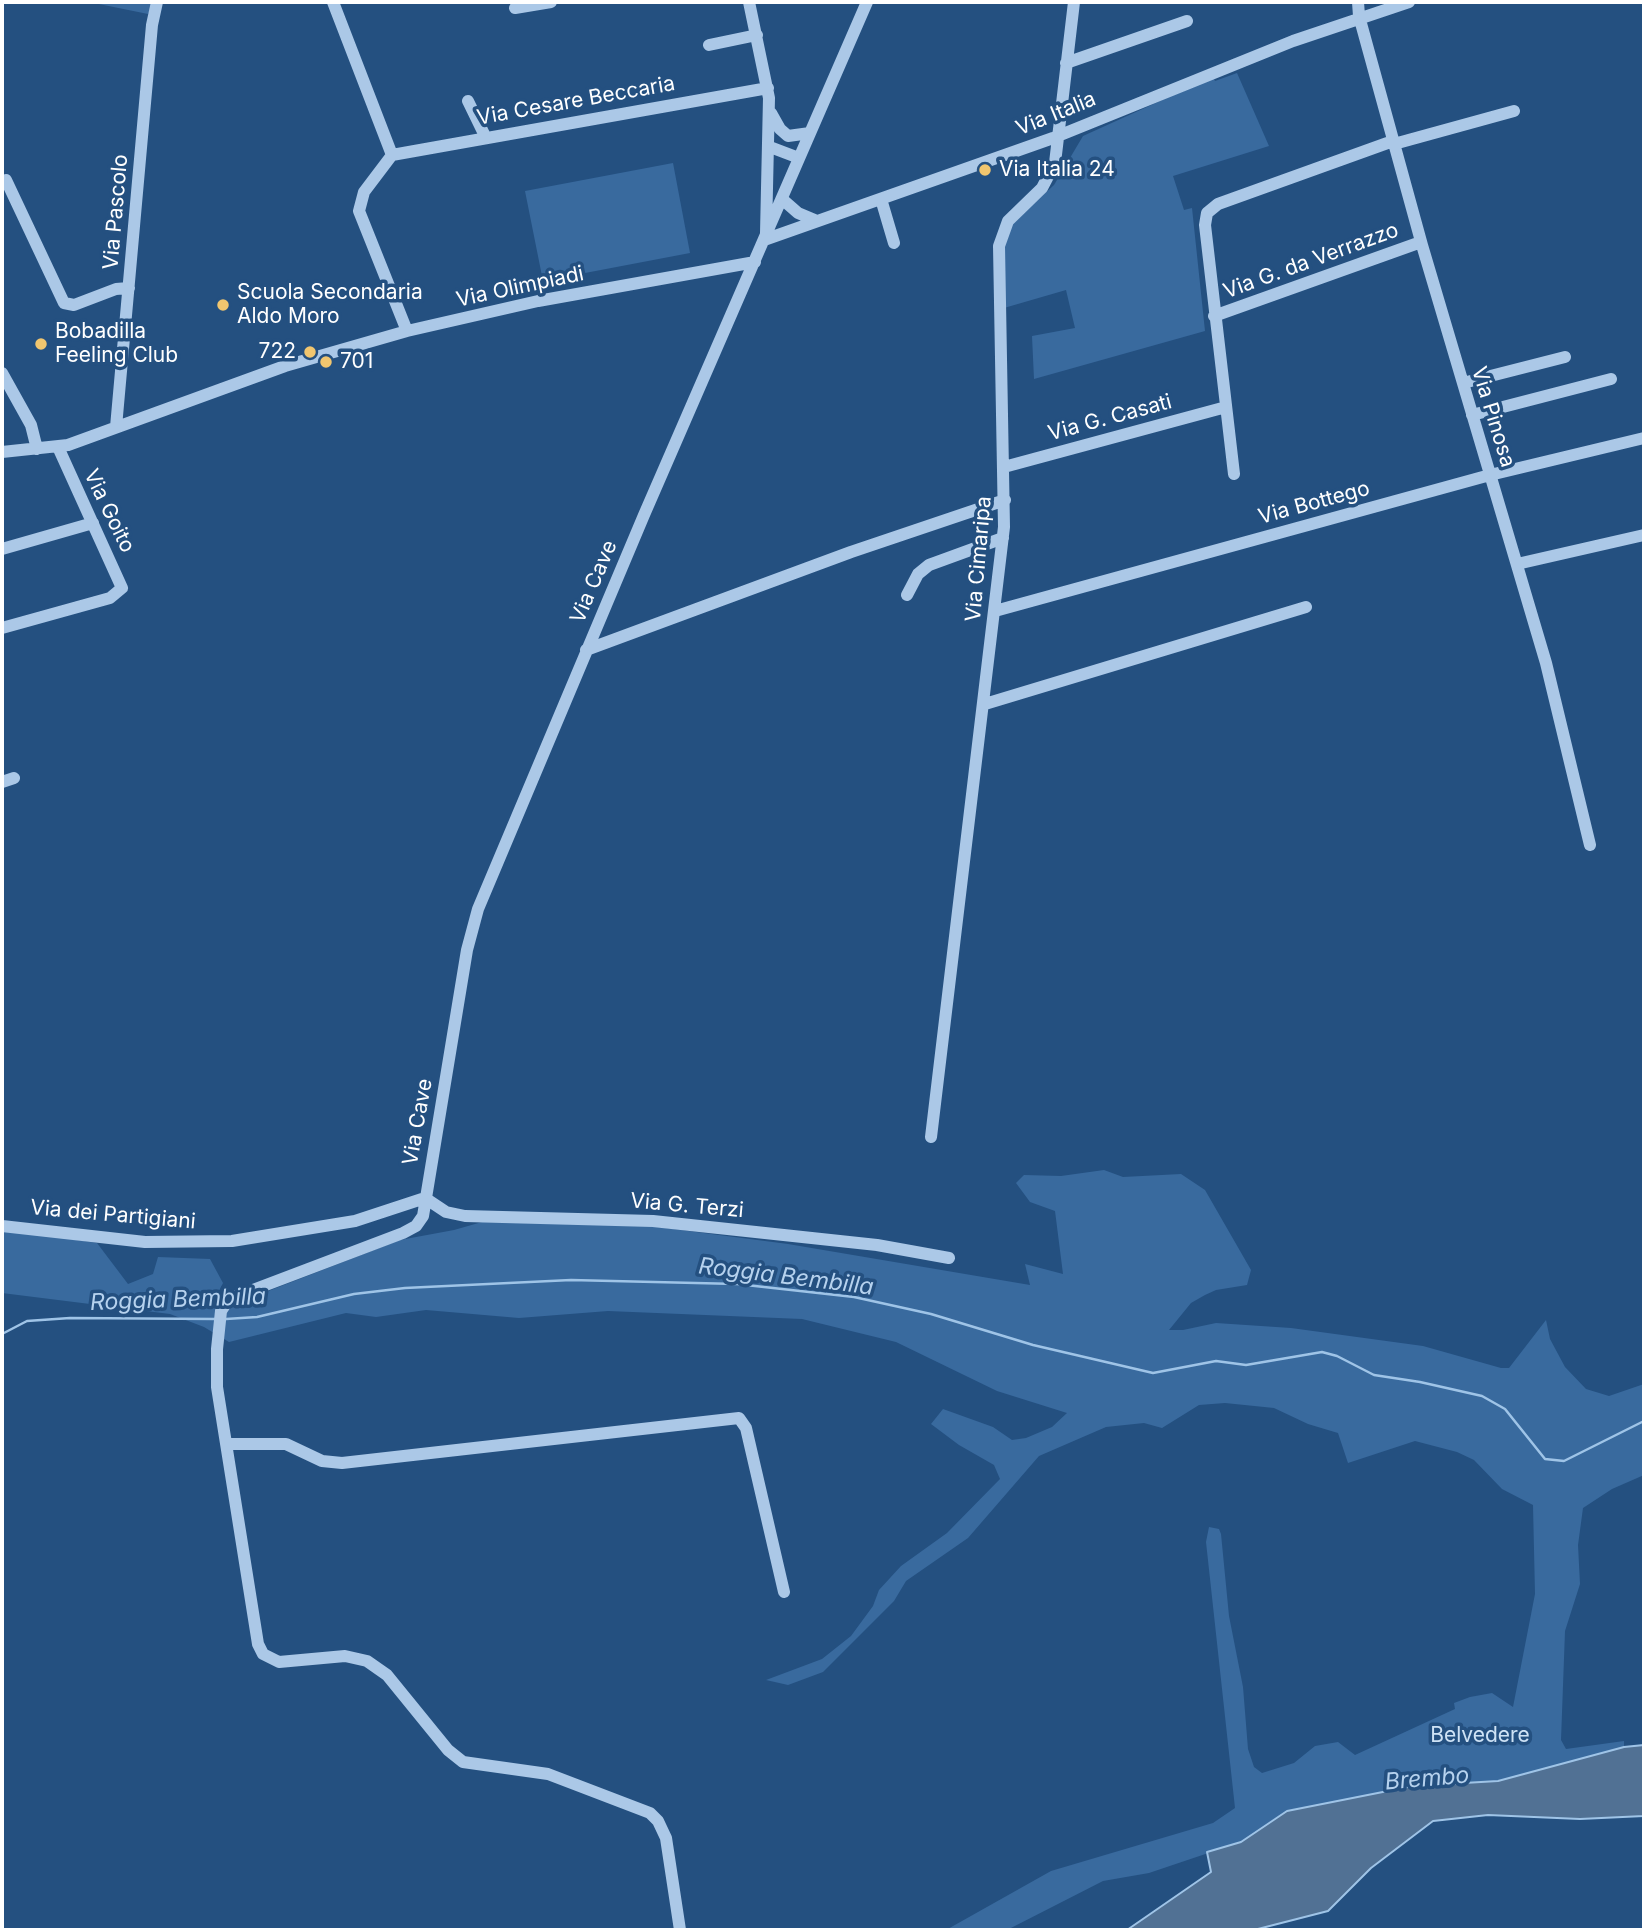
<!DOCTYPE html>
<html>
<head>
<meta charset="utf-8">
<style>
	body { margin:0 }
	#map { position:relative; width:1646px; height:1932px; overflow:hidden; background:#245080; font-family:Inter,sans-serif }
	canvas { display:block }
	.frame { position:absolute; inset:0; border:4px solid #fff; pointer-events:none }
</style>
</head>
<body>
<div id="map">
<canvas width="1646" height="1932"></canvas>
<div class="frame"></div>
</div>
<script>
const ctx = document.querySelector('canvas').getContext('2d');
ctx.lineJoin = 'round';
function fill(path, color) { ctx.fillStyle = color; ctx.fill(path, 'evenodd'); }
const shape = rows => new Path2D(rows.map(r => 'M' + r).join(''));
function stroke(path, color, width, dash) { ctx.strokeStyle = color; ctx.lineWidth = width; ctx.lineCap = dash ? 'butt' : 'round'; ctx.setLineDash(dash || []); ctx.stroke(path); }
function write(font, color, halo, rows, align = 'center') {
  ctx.font = font + ' Inter,sans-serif'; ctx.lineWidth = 7; ctx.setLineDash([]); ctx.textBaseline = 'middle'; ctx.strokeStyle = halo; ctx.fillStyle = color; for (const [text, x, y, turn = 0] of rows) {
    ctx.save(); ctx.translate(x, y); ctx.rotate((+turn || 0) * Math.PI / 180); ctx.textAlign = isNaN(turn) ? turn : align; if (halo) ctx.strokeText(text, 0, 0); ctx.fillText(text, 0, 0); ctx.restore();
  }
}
fill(shape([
	[89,2,155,2,148,14],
	[1237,73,1269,146,1173,176,1184,210,1192,208,1205,331,1034,379,1032,336,1075,328,1066,290,1004,308,1002,253,1012,224,1054,185,1083,136,1213,77,1215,81],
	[673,163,690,253,543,281,525,191],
	[1104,1170,1123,1177,1181,1174,1205,1190,1251,1270,1247,1285,1216,1290,1205,1295,1191,1303,1169,1330,1183,1330,1216,1323,1291,1328,1423,1346,1501,1368,1509,1368,1546,1320,1550,1339,1565,1367,1586,1389,1609,1396,1644,1384,1644,1475,1612,1489,1583,1508,1578,1545,1580,1584,1565,1631,1561,1740,1566,1749,1624,1741,1624,1747,1498,1781,1413,1786,1287,1811,1241,1842,1149,1873,1103,1881,1007,1930,946,1930,1051,1871,1213,1823,1235,1808,1206,1542,1209,1527,1219,1529,1221,1534,1229,1616,1243,1687,1248,1749,1254,1767,1262,1773,1294,1763,1315,1746,1338,1742,1355,1755,1455,1709,1454,1703,1470,1697,1492,1693,1513,1707,1535,1594,1533,1505,1502,1489,1474,1460,1457,1452,1415,1441,1348,1463,1338,1433,1308,1424,1274,1408,1225,1403,1199,1405,1162,1428,1144,1423,1106,1427,1039,1456,968,1538,906,1581,894,1601,823,1672,788,1685,766,1680,822,1659,851,1636,873,1606,879,1590,901,1566,947,1533,1000,1479,994,1465,959,1445,931,1424,943,1409,993,1427,1012,1440,1026,1438,1052,1427,1067,1413,997,1391,896,1342,802,1319,608,1311,519,1318,426,1310,376,1317,346,1313,229,1342,204,1327,170,1314,2,1293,2,1229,97,1243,128,1284,153,1274,158,1257,210,1259,223,1283,214,1301,258,1295,400,1240,454,1230,482,1222,650,1226,788,1244,1030,1285,1025,1264,1063,1274,1055,1211,1030,1202,1016,1183,1024,1175,1061,1176]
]), '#396a9e');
const water = shape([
	[1644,1745,1644,1816,1580,1819,1488,1815,1433,1821,1371,1868,1328,1911,1254,1930,1127,1930,1211,1872,1207,1852,1241,1842,1287,1811,1413,1786,1498,1781,1624,1747,1644,1745]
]);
fill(water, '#517194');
stroke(water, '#9fc4e7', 2);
stroke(shape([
	[226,1319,257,1317,354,1294,405,1288,571,1280,737,1284,854,1297,931,1314,1033,1345,1153,1373,1216,1361,1246,1365,1322,1352,1337,1356,1374,1375,1420,1382,1482,1396,1505,1409,1545,1459,1564,1461,1644,1421],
	[2,1334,27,1321,70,1318,216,1319]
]), '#9fc4e7', 2.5);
stroke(shape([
	[333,2,392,155,364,192,359,211,407,331],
	[749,2,769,98,766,233],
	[1358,2,1359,16,1422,245,1546,663,1590,845],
	[515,8,551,2],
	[709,45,757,35],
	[1066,63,1187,21],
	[468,101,485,136],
	[771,113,780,129,788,136,810,133],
	[1394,144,1514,111],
	[770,147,799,158],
	[392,155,768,88],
	[6,180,64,303,74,305,116,289,129,288],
	[782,199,798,213,817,221],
	[881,199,894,243],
	[764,240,1053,138,1293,41,1409,2],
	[1214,316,1421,242],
	[2,373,31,425,37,449],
	[1463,383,1565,357],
	[1472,415,1611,379],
	[116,427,152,25,157,2],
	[2,452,68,445,285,366,407,331,538,301,755,262],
	[1004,467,1226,407],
	[1234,474,1205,225,1207,213,1218,204,1393,141],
	[2,549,93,523],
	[1517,564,1644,535],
	[907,595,918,574,929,565,1003,538],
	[995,611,1490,475,1644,438],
	[2,628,110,598,122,588,58,447],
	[586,650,851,552,1005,500],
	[985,704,1306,607],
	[2,782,14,778],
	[931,1137,1004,527,999,246,1008,221,1042,188,1055,163,1074,2],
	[425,1198,446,1212,465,1216,653,1221,877,1245,949,1258],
	[2,1226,145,1242,232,1241,355,1221,425,1198],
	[227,1444,286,1444,322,1461,342,1463,739,1418,746,1428,784,1592],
	[680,1930,666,1838,658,1821,650,1813,548,1774,463,1762,448,1750,387,1675,367,1661,345,1656,279,1662,263,1654,258,1644,217,1387,217,1349,221,1311,229,1299,403,1233,416,1226,423,1216,467,950,478,909,644,515,867,2]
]), '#abc8e7', 12);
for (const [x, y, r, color] of [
	[985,170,7,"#f1c66f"],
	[223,305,7,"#f1c66f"],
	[41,344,7,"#f1c66f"],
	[310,352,7,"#f1c66f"],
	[326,362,7,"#f1c66f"]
]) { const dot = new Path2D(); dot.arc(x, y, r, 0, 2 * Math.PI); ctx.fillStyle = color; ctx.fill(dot); stroke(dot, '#245080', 2.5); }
write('21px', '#fff', '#245080', [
	["Via Cesare Beccaria",576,101,-10],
	["Via Italia",1056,114,-22],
	["Via Pascolo",116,212,-85],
	["Via G. da Verrazzo",1311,261,-20],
	["Via Olimpiadi",520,287,-12],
	["Via Pinosa",1493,417,73],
	["Via G. Casati",1110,418,-15],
	["Via Bottego",1314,503,-15],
	["Via Goito",109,511,64],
	["Via Cimaripa",979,559,-85],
	["Via Cave",594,582,-67],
	["Via Cave",418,1122,-80],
	["Via G. Terzi",687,1206,5],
	["Via dei Partigiani",113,1215,5]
]);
write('21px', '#fff', '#245080', [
	["Via Italia 24",999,170],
	["Scuola Secondaria",237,293],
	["Aldo Moro",237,317],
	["Bobadilla",55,332],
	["Feeling Club",55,356],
	["722",296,352,"right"],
	["701",340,362]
], 'left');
write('21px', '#cee2f5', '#245080', [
	["Belvedere",1480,1736]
]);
write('italic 23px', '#b6d2ee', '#245080', [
	["Roggia Bembilla",786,1277,7],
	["Roggia Bembilla",178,1300,-2],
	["Brembo",1427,1779,-5]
]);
</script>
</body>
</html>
